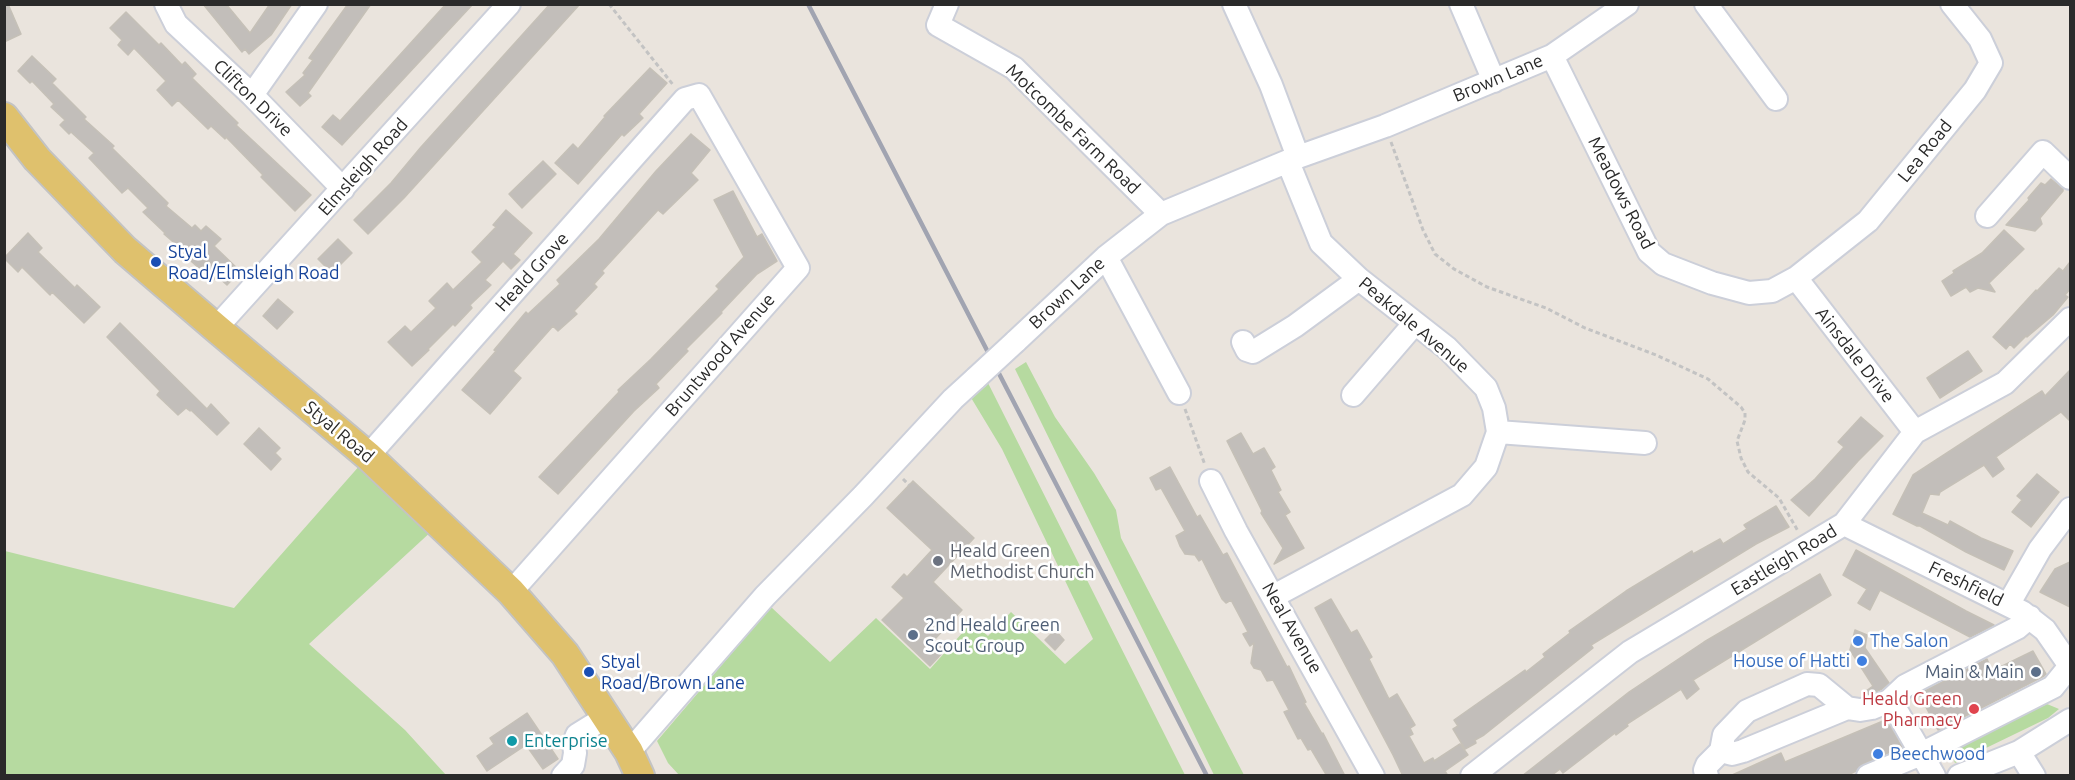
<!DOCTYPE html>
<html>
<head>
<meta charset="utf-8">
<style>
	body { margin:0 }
	#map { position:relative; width:2075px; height:780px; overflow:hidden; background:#eae4dd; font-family:Ubuntu,sans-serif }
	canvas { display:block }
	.frame { position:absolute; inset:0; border:6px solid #2a2a2a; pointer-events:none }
</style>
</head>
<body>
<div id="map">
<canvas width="2075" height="780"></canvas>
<div class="frame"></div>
</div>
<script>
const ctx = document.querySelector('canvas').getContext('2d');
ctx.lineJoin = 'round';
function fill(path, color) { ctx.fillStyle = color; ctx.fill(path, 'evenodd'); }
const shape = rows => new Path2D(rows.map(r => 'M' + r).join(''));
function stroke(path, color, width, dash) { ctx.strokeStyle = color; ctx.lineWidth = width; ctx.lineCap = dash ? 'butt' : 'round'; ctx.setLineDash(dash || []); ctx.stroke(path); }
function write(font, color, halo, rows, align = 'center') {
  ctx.font = font + ' Ubuntu,sans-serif'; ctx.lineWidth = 5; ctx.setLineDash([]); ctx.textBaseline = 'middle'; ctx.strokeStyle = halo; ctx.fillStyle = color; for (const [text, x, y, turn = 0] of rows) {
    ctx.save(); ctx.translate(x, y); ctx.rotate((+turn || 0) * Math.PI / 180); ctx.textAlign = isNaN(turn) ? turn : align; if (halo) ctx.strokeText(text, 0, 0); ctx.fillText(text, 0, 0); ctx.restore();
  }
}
fill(shape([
	[1026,362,1055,417,1094,473,1116,510,1121,538,1244,775,1214,775,1015,369],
	[988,383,1185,775,679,775,668,763,657,741,771,607,830,662,876,618,930,669,972,622,988,636,1011,612,1065,664,1093,639,1002,449,970,396],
	[361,464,434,529,309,644,405,730,446,775,5,776,5,551,234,608],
	[2047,704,2059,709,2048,718,1955,763,1949,749]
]), '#b6daa0');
const building = shape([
	[4,4,8,4,21,34,4,42,4,4],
	[203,4,226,4,250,33,270,4,292,4,271,35,249,54,245,49,242,52,203,4],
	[348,4,371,4,308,93,311,96,300,106,286,92,305,75,303,73,313,60,309,58,348,4],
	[446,4,473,4,342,145,322,127,333,115,340,121,446,4],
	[550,4,580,4,404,198,368,234,354,220,391,183,421,147,550,4],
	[126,12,159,45,161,43,182,65,185,62,196,74,192,78,238,123,236,125,311,195,295,211,261,177,263,175,226,137,225,139,211,126,208,129,178,100,172,106,157,90,166,81,134,48,128,55,118,45,122,40,110,28,126,12],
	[32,56,56,79,52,83,86,117,84,119,114,146,112,148,168,203,166,206,192,228,195,225,201,231,206,226,221,239,214,246,240,271,227,285,217,276,213,280,185,256,187,254,164,234,165,233,143,212,148,208,128,188,122,193,89,158,94,153,71,132,69,134,60,125,65,120,51,107,54,104,32,81,30,83,18,71,32,56],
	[650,68,667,83,639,114,643,118,624,136,622,134,578,184,555,163,573,144,578,149,605,117,604,116,650,68],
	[691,134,710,150,691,173,698,180,663,214,658,210,602,271,604,273,594,284,597,287,574,311,577,314,558,331,553,326,513,371,521,378,490,414,462,390,496,351,494,350,526,312,528,314,560,284,557,280,599,239,656,171,691,134],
	[543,161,556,174,522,208,509,194,543,161],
	[2051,179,2063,189,2063,191,2040,218,2042,224,2035,231,2006,225,2029,200,2028,198,2041,183,2045,185,2051,179],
	[733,191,757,237,762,234,777,261,757,274,721,312,722,313,686,349,688,351,656,384,659,388,634,411,558,494,539,477,619,392,618,390,651,359,719,289,716,286,744,257,714,200,733,191],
	[506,210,532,233,513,254,520,260,511,269,503,261,485,280,491,285,470,305,472,308,455,326,453,324,428,349,429,350,412,366,388,342,405,326,411,332,436,308,429,301,447,283,453,290,482,262,472,252,496,227,493,225,506,210],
	[2004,230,2024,249,1989,283,1995,292,1978,288,1970,292,1966,287,1951,296,1942,281,1954,273,1953,271,1982,253,2004,230],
	[28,233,42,248,38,252,75,288,77,285,100,307,84,323,52,292,50,295,22,267,18,272,4,258,28,233],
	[338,239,352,253,332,273,318,259,338,239],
	[2070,262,2070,289,2065,295,2068,297,2053,315,2027,337,2026,336,2014,348,2010,344,2006,349,1993,337,2036,290,2037,291,2059,268,2063,271,2070,262],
	[278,299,293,312,277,329,263,316,278,299],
	[120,323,207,409,211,404,229,423,217,435,191,410,190,411,186,408,178,415,157,395,160,391,107,337,120,323],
	[1968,351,1982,371,1940,398,1927,378,1968,351],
	[2070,370,2070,421,2061,412,1996,457,2004,469,1993,477,1984,465,1940,492,1939,495,1930,494,1922,513,1948,525,1950,521,1981,538,2013,551,2004,570,1966,552,1920,526,1917,526,1893,514,1913,475,2042,391,2045,396,2070,370],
	[1861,417,1883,436,1858,461,1809,516,1791,500,1815,479,1844,447,1838,442,1861,417],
	[259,428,280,448,275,453,281,459,271,470,244,444,259,428],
	[1241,433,1253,454,1264,448,1275,467,1271,470,1281,490,1278,492,1290,512,1285,515,1304,548,1274,564,1283,548,1261,513,1262,511,1227,441,1241,433],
	[1170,467,1197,517,1200,515,1223,555,1227,553,1287,667,1289,666,1306,702,1304,703,1322,734,1323,733,1345,776,1327,776,1311,749,1308,750,1301,738,1298,739,1284,712,1289,710,1273,680,1267,681,1261,670,1254,668,1251,663,1254,643,1250,646,1243,634,1248,632,1231,600,1226,603,1222,599,1202,559,1199,561,1195,555,1185,554,1180,546,1176,536,1185,531,1161,488,1156,490,1150,478,1170,467],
	[2037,474,2059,492,2031,527,2012,512,2022,500,2017,496,2037,474],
	[913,481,974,538,933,582,962,610,934,640,945,650,930,666,882,620,904,598,892,587,904,574,907,577,932,550,887,508,913,481],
	[1776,506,1789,527,1756,544,1591,645,1593,648,1484,735,1475,740,1476,743,1465,749,1453,729,1458,726,1454,720,1525,670,1526,672,1545,657,1543,654,1570,633,1569,631,1626,591,1692,551,1693,554,1720,539,1723,544,1747,529,1744,525,1776,506],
	[1856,550,1966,611,1994,625,1970,637,1880,590,1870,610,1858,603,1867,589,1843,575,1856,550],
	[2070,562,2070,607,2040,592,2055,569,2070,562],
	[1820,574,1831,595,1693,680,1699,689,1687,699,1681,689,1627,724,1628,726,1616,735,1615,733,1563,773,1560,769,1551,776,1522,776,1629,692,1704,642,1820,574],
	[1331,599,1351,633,1357,630,1372,657,1369,659,1389,699,1397,694,1415,725,1410,728,1413,734,1409,736,1424,763,1433,758,1434,761,1460,744,1468,755,1445,771,1448,776,1401,776,1402,774,1393,755,1315,608,1331,599],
	[1055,630,1064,640,1055,650,1045,640,1055,630],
	[1855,630,1867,635,1865,648,1889,683,1882,689,1869,695,1866,691,1873,686,1850,650,1855,630],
	[2033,651,2046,674,2044,676,1938,730,1919,694,1987,659,1992,671,2033,651],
	[527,713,558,759,543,769,526,745,487,771,477,756,494,744,490,738,527,713],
	[1883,721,1891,727,1902,747,1863,764,1856,771,1846,776,1730,776,1781,753,1785,762,1883,721]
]);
fill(building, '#c2beba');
stroke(building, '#c5c0b7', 1.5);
const minor = shape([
	[166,4,176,24,252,95,343,189],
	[947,4,938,25,1014,68,1161,214],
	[1234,4,1271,85,1298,157],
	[1461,4,1494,81],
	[1706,4,1776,99],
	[1552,56,1649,252,1663,264,1712,283,1749,293,1772,291,1796,278,1868,221,1975,90,1991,63,1980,39,1952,4],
	[252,95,316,4],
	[1987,216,2043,152,2070,178],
	[1106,257,1179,393],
	[1796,278,1915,432],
	[216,328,509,4],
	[1015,342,1106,257,1161,214,1298,157,1385,126,1552,56,1627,4],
	[1243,342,1247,350,1253,352,1295,326,1359,279],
	[1353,395,1415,323],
	[1498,432,1645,443],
	[368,456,685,99,699,95,798,268,511,592],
	[1211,481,1236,531,1373,776],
	[1844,524,2022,612,2045,630,2070,666],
	[1274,596,1462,495,1486,467,1498,432,1494,408,1486,388,1447,348,1359,279,1321,243,1288,162],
	[2008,605,2040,549,2070,509],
	[1889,701,1899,715,1934,776],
	[1847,708,1743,751,1732,754,1721,751,1724,735,1747,711,1807,684,1819,685,1847,708,1860,710,1872,708,1889,701,1905,686,2017,628,2030,617],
	[629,752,765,596,863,496,953,399,976,378],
	[2019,752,2034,776],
	[563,776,573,765,575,753,574,743,577,735,606,717],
	[1472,776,1630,652,1844,524,1915,432,2005,383,2070,319],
	[1707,776,1705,770,1707,765,1721,751],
	[1868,776,1921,754,2053,687,2070,666],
	[1959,776,2019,752,2070,720]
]);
const major = shape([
	[4,117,37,159,125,250,216,328,368,456,511,592,565,654,629,752,640,776]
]);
stroke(minor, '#cccfd9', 26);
stroke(major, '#c3c3c3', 32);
stroke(shape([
	[609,4,674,86],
	[1391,142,1423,230,1435,254,1454,269,1487,287,1546,308,1585,328,1656,355,1708,379,1741,407,1745,413,1745,420,1737,441,1741,458,1748,472,1779,498,1798,531],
	[1185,409,1205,465],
	[903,479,909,485]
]), '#c3c3c3', 3, [4.5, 3]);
stroke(minor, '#fff', 22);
stroke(major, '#dfc16d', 28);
stroke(shape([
	[808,4,1207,776]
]), '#a1a4b1', 4.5);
const minorBridge = shape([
	[976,378,1015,342]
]);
stroke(minorBridge, '#cccfd9', 26, []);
stroke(minorBridge, '#fff', 22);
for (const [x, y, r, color] of [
	[156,262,6,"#1a4fb4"],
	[938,561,6,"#6b7280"],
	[913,635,6,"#5c6f8a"],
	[1858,641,6,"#3f7fe0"],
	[1862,661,6,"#3f7fe0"],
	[589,672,6,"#1a4fb4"],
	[2036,672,6,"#5c6f8a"],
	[1974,709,6,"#e0444e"],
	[512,741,6,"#0f9aa8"],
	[1878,754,6,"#3f7fe0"]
]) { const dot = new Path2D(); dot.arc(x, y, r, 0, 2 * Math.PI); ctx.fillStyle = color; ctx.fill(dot); stroke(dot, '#fff', 2); }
write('18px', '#2a2a2a', '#fff', [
	["Brown Lane",1498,78,-23],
	["Clifton Drive",253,98,44],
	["Motcombe Farm Road",1073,129,44],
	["Lea Road",1925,151,-51],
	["Elmsleigh Road",363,167,-48],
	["Meadows Road",1621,193,63],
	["Heald Grove",532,272,-48],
	["Brown Lane",1067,293,-43],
	["Peakdale Avenue",1414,325,40],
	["Bruntwood Avenue",720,355,-49],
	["Ainsdale Drive",1855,355,52],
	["Styal Road",339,432,40],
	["Eastleigh Road",1784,560,-31],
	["Freshfield",1966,584,26],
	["Neal Avenue",1292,628,60]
]);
write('18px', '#164399', '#fff', [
	["Styal",168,252],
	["Road/Elmsleigh Road",168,273],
	["Styal",601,662],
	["Road/Brown Lane",601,683]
], 'left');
write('18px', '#5b616d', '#fff', [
	["Heald Green",950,551],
	["Methodist Church",950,572]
], 'left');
write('18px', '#4e5e75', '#fff', [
	["2nd Heald Green",925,625],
	["Scout Group",925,646],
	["Main & Main",2024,672,"right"]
], 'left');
write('18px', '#366cbe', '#fff', [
	["The Salon",1870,641],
	["House of Hatti",1850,661,"right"],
	["Beechwood",1890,754]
], 'left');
write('18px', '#be3a42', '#fff', [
	["Heald Green",1962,699],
	["Pharmacy",1962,720]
], 'right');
write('18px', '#0d838f', '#fff', [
	["Enterprise",524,741]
], 'left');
</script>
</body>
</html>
